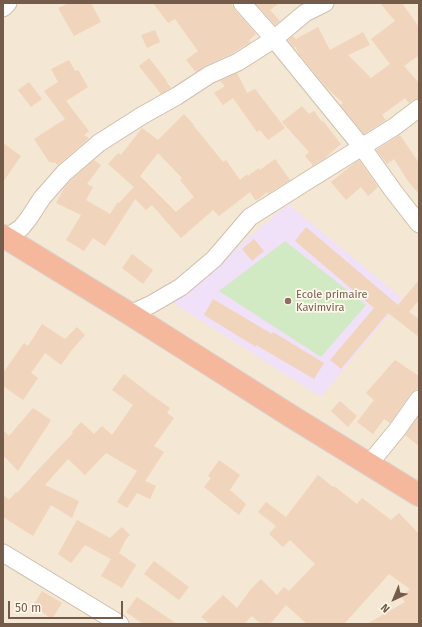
<!DOCTYPE html>
<html>
<head>
<meta charset="utf-8">
<style>
	body { margin:0 }
	#map { position:relative; width:422px; height:627px; overflow:hidden; background:#fcf4e5; font-family:"Fira Sans",sans-serif }
	canvas { display:block }
	.frame { position:absolute; inset:0; border:4px solid #755c4a; pointer-events:none }
	.north { position:absolute; left:374px; top:579px; width:40px; height:40px; -webkit-text-stroke:3px #fff8eb; paint-order:stroke; rotate:224deg; font-size:11px; font-weight:700; line-height:16px; text-align:center; color:#755c4a }
	.north::after { content:''; display:block; margin:auto; width:14px; height:18px; background:#755c4a; clip-path:polygon(50% 0,100% 100%,50% 72%,0 100%) }
	.scale { position:absolute; left:8px; top:601px; width:115px; height:18px; box-sizing:border-box; border:2px solid #755c4a; border-top:0; padding-left:5px; font-size:12px; line-height:14px; white-space:nowrap; color:#755c4a; -webkit-text-stroke:3px #fff8eb; paint-order:stroke }
</style>
</head>
<body>
<div id="map">
<canvas width="422" height="627"></canvas>
<div class="frame"></div>
<div class="north">N</div>
<div class="scale">50 m</div>
</div>
<script>
const ctx = document.querySelector('canvas').getContext('2d');
ctx.lineJoin = 'round';
function fill(path, color) { ctx.fillStyle = color; ctx.fill(path, 'evenodd'); }
const shape = rows => new Path2D(rows.map(r => 'M' + r).join(''));
function stroke(path, color, width, dash) { ctx.strokeStyle = color; ctx.lineWidth = width; ctx.lineCap = dash ? 'butt' : 'round'; ctx.setLineDash(dash || []); ctx.stroke(path); }
function write(font, color, halo, rows, align = 'center') {
  ctx.font = font + ' "Fira Sans",sans-serif'; ctx.lineWidth = 3.5; ctx.setLineDash([]); ctx.textBaseline = 'middle'; ctx.strokeStyle = halo; ctx.fillStyle = color; for (const [text, x, y, turn = 0] of rows) {
    ctx.save(); ctx.translate(x, y); ctx.rotate((+turn || 0) * Math.PI / 180); ctx.textAlign = isNaN(turn) ? turn : align; if (halo) ctx.strokeText(text, 0, 0); ctx.fillText(text, 0, 0); ctx.restore();
  }
}
fill(shape([
	[3,3,419,3,419,624,3,624]
]), '#f4e7d3');
fill(shape([
	[288,204,402,298,321,397,173,303]
]), '#f1e1f8');
fill(shape([
	[285,241,366,305,321,357,219,291]
]), '#d1eac3');
fill(shape([
	[69,3,91,3,101,22,74,36,58,8],
	[153,3,232,3,232,5,235,10,256,34,249,40,251,42,233,53,205,66,196,72,186,60,198,51,175,19,168,23],
	[255,3,279,3,270,10,280,21,275,25],
	[380,3,402,3,419,27,419,55,404,66,419,83,419,98,413,100,409,103,405,98,382,115,386,120,364,134,340,105,343,103,326,87,299,54,295,46,294,48,288,40,293,36,296,39,318,27,330,50,363,32,370,45,348,55,371,78,390,64,371,39,395,21],
	[155,30,160,42,147,48,141,35],
	[149,58,167,81,166,81,171,88,161,94,139,66],
	[69,60,75,71,78,70,88,87,66,101,89,131,84,135,89,138,87,140,58,165,56,163,49,162,34,139,65,119,44,91,58,82,51,69],
	[237,73,247,93,255,89,285,128,268,140,260,130,257,132,233,98,223,105,214,93,225,86,220,81],
	[29,82,42,99,31,107,18,90],
	[302,106,309,114,314,111,322,122,323,121,341,144,324,159,312,166,312,164,305,156,309,152,282,122],
	[184,114,194,125,193,125,223,162,226,160,240,180,247,174,248,176,259,168,260,170,275,159,290,180,268,194,267,192,256,201,250,192,219,216,213,210,181,238,152,205,146,210,135,199,105,246,93,238,84,251,66,240,81,215,56,203,64,188,71,180,94,160,101,165,87,184,93,187,86,200,110,214,118,202,119,203,134,187,108,164,118,153,121,155,142,128,158,140],
	[158,153,182,178,180,180,194,197,176,212,140,176],
	[400,135,419,163,419,194,408,181,394,159,387,164,376,150],
	[3,143,21,156,3,182],
	[359,160,378,187,368,196,361,187,346,200,331,182,352,165],
	[306,227,398,305,419,280,419,300,409,312,419,319,419,337,388,313,341,369,330,360,374,308,295,241],
	[254,239,264,251,252,261,242,249],
	[132,254,153,270,143,284,122,268],
	[213,299,272,334,273,332,324,363,314,379,256,345,256,347,204,315],
	[42,324,65,339,77,327,85,335,71,351,61,365,45,353,31,373,38,378,23,400,3,386,3,373,24,343,28,346],
	[395,360,419,376,419,388,411,393,390,423,384,419,373,434,357,422,374,400,366,393],
	[124,374,150,394,170,408,167,413,174,418,154,446,164,452,145,481,156,486,150,499,137,493,127,508,117,502,137,471,106,453,85,475,68,459,45,485,79,501,72,518,51,505,33,536,3,517,3,495,9,500,16,492,17,493,37,471,73,433,72,432,81,422,94,434,102,426,112,435,133,405,112,390],
	[340,401,357,416,348,427,331,411],
	[33,408,51,420,18,471,3,455,3,430,9,436],
	[419,416,419,446,405,435],
	[219,460,240,475,230,490,246,504,239,515,204,487,211,478,208,476],
	[318,475,333,487,334,486,357,504,362,498,391,520,399,513,419,534,419,624,367,624,405,602,401,597,410,589,389,574,344,624,307,624,286,605,270,624,261,624,252,616,244,624,210,624,201,617,223,595,237,608,251,589,261,579,277,595,284,587,289,591,315,564,290,540,283,547,269,534,276,526,258,512,266,502,286,517],
	[77,520,110,538,122,527,130,535,126,539,119,553,136,565,122,588,101,576,111,559,85,545,71,563,58,554],
	[154,561,189,587,179,600,144,574],
	[42,591,62,603,52,619,33,606],
	[137,597,177,624,143,624,126,612]
]), '#f1d4bc');
const minor = shape([
	[242,3,274,39,362,147,394,192,419,224],
	[3,8,8,3],
	[6,238,21,228,29,218,42,198,64,173,99,143,143,115,177,96,209,75,238,62,274,39,305,13,325,3],
	[130,314,150,305,181,287,214,259,250,217,307,181,394,127,419,108],
	[369,464,397,430,419,399],
	[3,553,120,624]
]);
const highway = shape([
	[3,236,130,314,174,342,294,418,419,495]
]);
stroke(minor, '#d0bfae', 19);
stroke(highway, '#d8d1cc', 24);
stroke(minor, '#fff', 17);
stroke(highway, '#f6b89c', 22);
for (const [x, y, r, color] of [
	[288,301,4,"#8d6e63"]
]) { const dot = new Path2D(); dot.arc(x, y, r, 0, 2 * Math.PI); ctx.fillStyle = color; ctx.fill(dot); stroke(dot, '#fff8eb', 1.5); }
write('11px', '#785e54', '#fff8eb', [
	["Ecole primaire",296,295],
	["Kavimvira",296,308]
], 'left');
</script>
</body>
</html>
